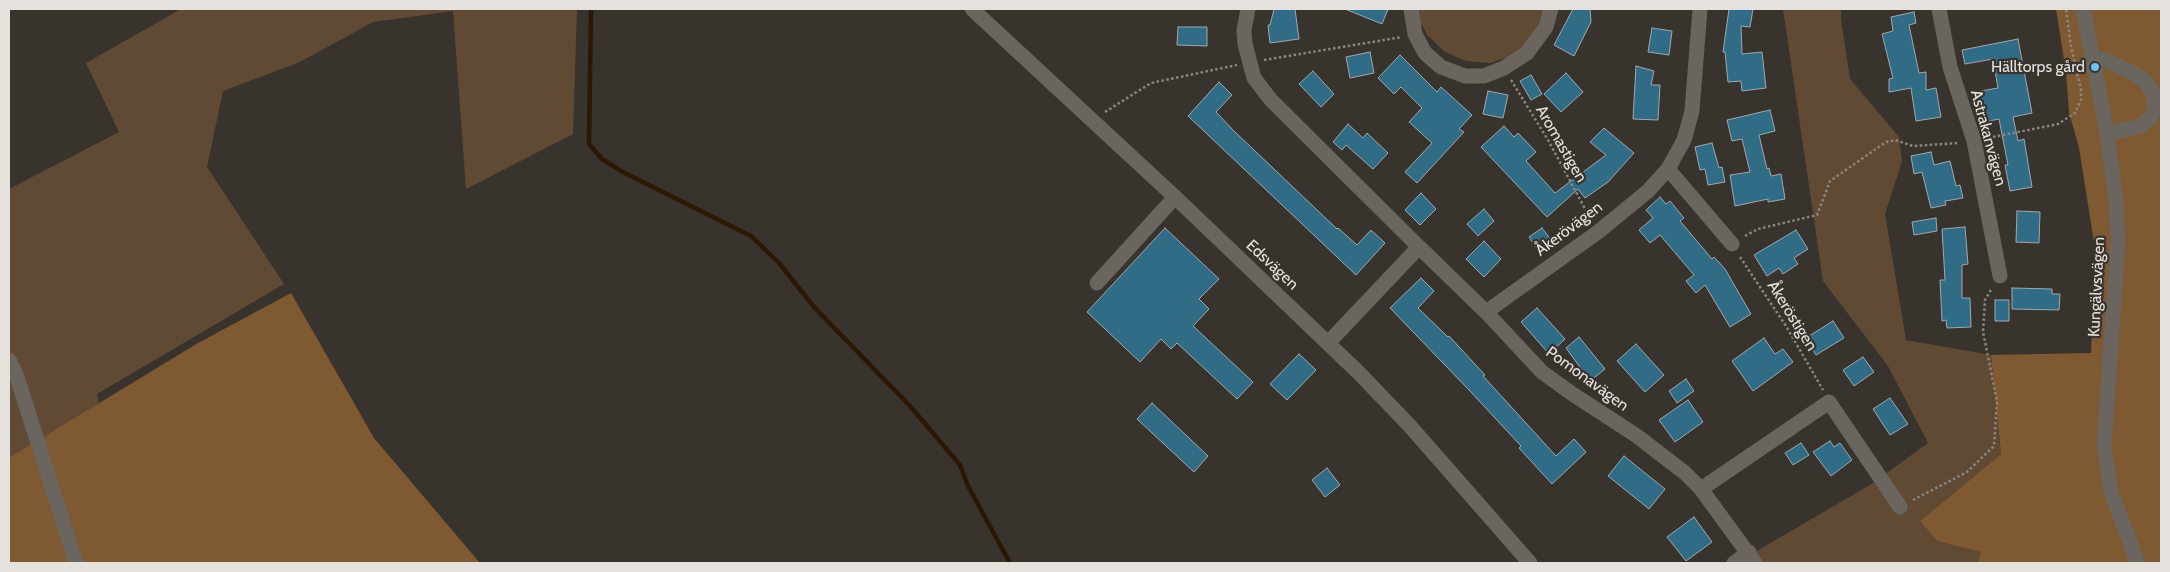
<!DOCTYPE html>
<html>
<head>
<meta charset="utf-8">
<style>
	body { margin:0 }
	#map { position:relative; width:2170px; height:572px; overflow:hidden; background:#39332e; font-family:Cabin,sans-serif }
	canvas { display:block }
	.frame { position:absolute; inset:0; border:10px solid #e5e2de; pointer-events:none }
</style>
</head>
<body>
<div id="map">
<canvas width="2170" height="572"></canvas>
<div class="frame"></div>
</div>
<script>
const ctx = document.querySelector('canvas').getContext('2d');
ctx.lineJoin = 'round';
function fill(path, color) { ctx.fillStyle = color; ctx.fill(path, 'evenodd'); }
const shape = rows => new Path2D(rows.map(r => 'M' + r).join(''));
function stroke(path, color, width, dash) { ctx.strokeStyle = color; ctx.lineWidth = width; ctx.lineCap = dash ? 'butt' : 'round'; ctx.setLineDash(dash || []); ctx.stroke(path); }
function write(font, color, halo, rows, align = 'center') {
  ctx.font = font + ' Cabin,sans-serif'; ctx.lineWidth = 4.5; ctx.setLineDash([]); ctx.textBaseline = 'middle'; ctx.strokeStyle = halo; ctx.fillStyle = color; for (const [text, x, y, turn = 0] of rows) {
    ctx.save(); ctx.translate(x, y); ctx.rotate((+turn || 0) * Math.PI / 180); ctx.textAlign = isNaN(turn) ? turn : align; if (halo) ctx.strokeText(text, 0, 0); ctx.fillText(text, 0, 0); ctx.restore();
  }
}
fill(shape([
	[181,9,577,9,573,134,466,189,453,11,373,22,300,62,223,91,207,167,284,284,97,394,105,436,9,462,9,189,119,132,86,63],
	[1416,9,1547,9,1531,42,1512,56,1490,63,1466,61,1445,52,1428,36,1417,16],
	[1783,9,1841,9,1841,19,1850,79,1899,137,1902,161,1885,214,1906,340,1991,355,2001,454,1920,521,1937,541,1982,552,1978,563,1761,563,1755,552,1870,485,1928,443,1888,366,1823,281]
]), '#604a34');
fill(shape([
	[2056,9,2161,9,2161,563,1978,563,1981,552,1937,541,1920,521,2001,454,1991,355,2091,353,2096,255,2079,148,2069,112,2066,72],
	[291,293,374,438,480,563,9,563,9,458,198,343]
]), '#7f5932');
stroke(shape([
	[591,9,589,144,602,159,623,172,751,236,779,263,814,307,910,406,960,465,968,486,1010,563]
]), '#2b1804', 4.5);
const building = shape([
	[1274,9,1295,9,1299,39,1270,43,1268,25,1270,25,1274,9],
	[1345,9,1388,9,1382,24,1345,9],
	[1573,9,1590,9,1591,22,1574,56,1554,45,1573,9],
	[1729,9,1753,9,1750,27,1741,26,1742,54,1762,52,1766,88,1742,91,1741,81,1728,82,1725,52,1723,52,1729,9],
	[1914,12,1916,23,1909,25,1919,73,1926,72,1926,90,1936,88,1941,117,1916,121,1911,88,1889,92,1889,79,1893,78,1882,34,1893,31,1891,17,1914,12],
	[1178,27,1207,27,1207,46,1177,45,1178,27],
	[1652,28,1672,31,1669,55,1648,52,1652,28],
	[2018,39,2032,113,2013,117,2018,141,2024,139,2032,187,2010,191,2005,165,2008,165,1999,119,1980,123,1975,92,1998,88,1993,59,1965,64,1962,50,2018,39],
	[1370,52,1374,73,1350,78,1346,57,1370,52],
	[1400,55,1437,92,1441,87,1472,115,1459,129,1464,132,1417,183,1405,172,1432,143,1409,122,1422,108,1401,87,1394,94,1378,78,1400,55],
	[1636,66,1654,71,1651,85,1660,85,1658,120,1633,119,1636,66],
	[1313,71,1334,94,1321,107,1299,84,1313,71],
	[1566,73,1583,92,1561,112,1544,94,1566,73],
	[1531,75,1542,94,1531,100,1520,81,1531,75],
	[1219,82,1232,95,1216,112,1234,131,1337,229,1338,228,1357,245,1371,230,1385,243,1356,275,1188,116,1219,82],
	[1488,91,1508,95,1503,118,1483,114,1488,91],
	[1770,110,1775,131,1759,135,1767,169,1769,168,1771,176,1781,174,1785,199,1768,202,1768,199,1735,206,1730,175,1750,172,1742,139,1732,141,1727,120,1770,110],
	[1348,124,1363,138,1367,133,1388,153,1373,169,1346,145,1342,150,1333,142,1348,124],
	[1504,126,1514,137,1518,133,1536,152,1526,161,1555,193,1606,155,1590,142,1604,128,1634,153,1608,182,1585,198,1578,189,1547,217,1481,147,1504,126],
	[1712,143,1719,168,1722,167,1725,182,1708,185,1705,169,1700,170,1695,147,1712,143],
	[1931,152,1934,165,1950,161,1956,186,1960,185,1963,198,1945,201,1946,205,1931,208,1922,172,1914,174,1911,156,1931,152],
	[1421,193,1436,209,1420,225,1405,210,1421,193],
	[1660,197,1666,204,1670,201,1684,218,1680,221,1712,259,1714,257,1725,269,1751,314,1730,327,1705,285,1696,293,1686,281,1694,275,1660,235,1650,243,1639,230,1653,218,1646,210,1660,197],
	[1484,209,1494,221,1478,236,1467,224,1484,209],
	[2017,211,2040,212,2039,243,2016,242,2017,211],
	[1936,218,1937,231,1914,235,1912,222,1936,218],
	[1965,227,1968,264,1962,265,1962,298,1970,298,1971,327,1947,328,1946,320,1942,321,1940,280,1945,280,1942,229,1965,227],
	[1165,228,1219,279,1199,299,1209,309,1193,326,1253,382,1237,399,1177,343,1171,349,1161,339,1140,362,1087,312,1165,228],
	[1542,228,1552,241,1538,251,1529,237,1542,228],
	[1796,230,1808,249,1794,258,1798,264,1783,274,1779,268,1767,276,1754,255,1796,230],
	[1484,241,1501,259,1484,277,1466,259,1484,241],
	[1421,278,1434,291,1418,308,1448,337,1449,336,1485,375,1483,376,1556,456,1574,439,1586,452,1552,484,1519,448,1521,446,1469,390,1390,308,1421,278],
	[2012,288,2052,289,2052,294,2060,294,2059,310,2012,309,2012,288],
	[1995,300,2009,300,2009,321,1995,321,1995,300],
	[1537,308,1565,339,1549,354,1521,322,1537,308],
	[1833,321,1844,338,1816,355,1806,338,1833,321],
	[1579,337,1605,369,1590,381,1566,348,1579,337],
	[1764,338,1775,354,1783,349,1793,362,1753,391,1732,361,1764,338],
	[1636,344,1664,375,1645,392,1617,361,1636,344],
	[1299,354,1316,370,1287,400,1270,384,1299,354],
	[1863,357,1874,372,1854,386,1843,370,1863,357],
	[1686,379,1694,391,1677,403,1669,391,1686,379],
	[1890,398,1908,424,1890,435,1873,409,1890,398],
	[1688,400,1703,422,1675,442,1659,420,1688,400],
	[1152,403,1208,456,1194,472,1137,419,1152,403],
	[1830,441,1834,447,1840,443,1852,460,1831,476,1813,452,1830,441],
	[1801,443,1809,455,1793,465,1785,453,1801,443],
	[1624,456,1665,489,1649,509,1608,476,1624,456],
	[1327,468,1340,485,1325,497,1312,480,1327,468],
	[1694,517,1712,542,1686,561,1667,537,1694,517]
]);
fill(building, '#316c87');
stroke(building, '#a0a9ad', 1);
stroke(shape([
	[1264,60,1402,37],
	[1511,80,1548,140,1590,218],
	[1105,112,1151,83,1237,65],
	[1988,138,2058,124,2075,113,2081,100,2081,90,2071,46,2066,9],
	[1745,236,1758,229,1817,215,1830,181,1886,142,1895,140,1913,146,1958,143],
	[1740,257,1786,326,1823,390],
	[1913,500,1967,472,1994,446,1997,401,1983,332,1985,300,1992,288]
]), '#8a8681', 2.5, [2.5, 2.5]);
stroke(shape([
	[972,9,1175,197,1358,372,1409,425,1530,563],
	[1248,9,1244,30,1245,44,1254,78,1271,100,1419,247,1329,342],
	[1411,9,1415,34,1425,53,1441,67,1465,76,1484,76,1504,68,1527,53,1546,27,1551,9],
	[1939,9,1950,67,1974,141,2000,276],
	[2083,9,2107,133,2116,202,2118,242,2104,445,2111,492,2138,563],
	[2094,60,2103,59,2133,73,2147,83,2153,94,2155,108,2150,119,2138,127,2107,133],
	[1668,169,1732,244],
	[1419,247,1486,312,1542,372,1571,393,1637,436,1685,473,1701,489,1829,402,1900,507],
	[1097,283,1175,197],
	[1486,312,1598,232,1648,191,1668,169,1684,140,1692,111,1700,9],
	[9,360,16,374,76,563],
	[1701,489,1755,563],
	[1734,563,1749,552]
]), '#6b655f', 15);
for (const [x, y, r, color] of [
	[2095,67,5,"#67c4f0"]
]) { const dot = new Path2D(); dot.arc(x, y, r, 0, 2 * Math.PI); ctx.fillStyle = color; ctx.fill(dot); stroke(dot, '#39332e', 2); }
write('16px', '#e5e2de', '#39332e', [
	["Hälltorps gård",2085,67]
], 'right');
write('16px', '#e5e2de', '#39332e', [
	["Astrakanvägen",1988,138,75],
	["Aromastigen",1561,144,60],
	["Åkerövägen",1569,229,-37],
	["Edsvägen",1272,265,43],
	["Kungälvsvägen",2097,287,-87],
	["Åkeröstigen",1792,316,58],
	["Pomonavägen",1587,379,36]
]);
</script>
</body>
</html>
